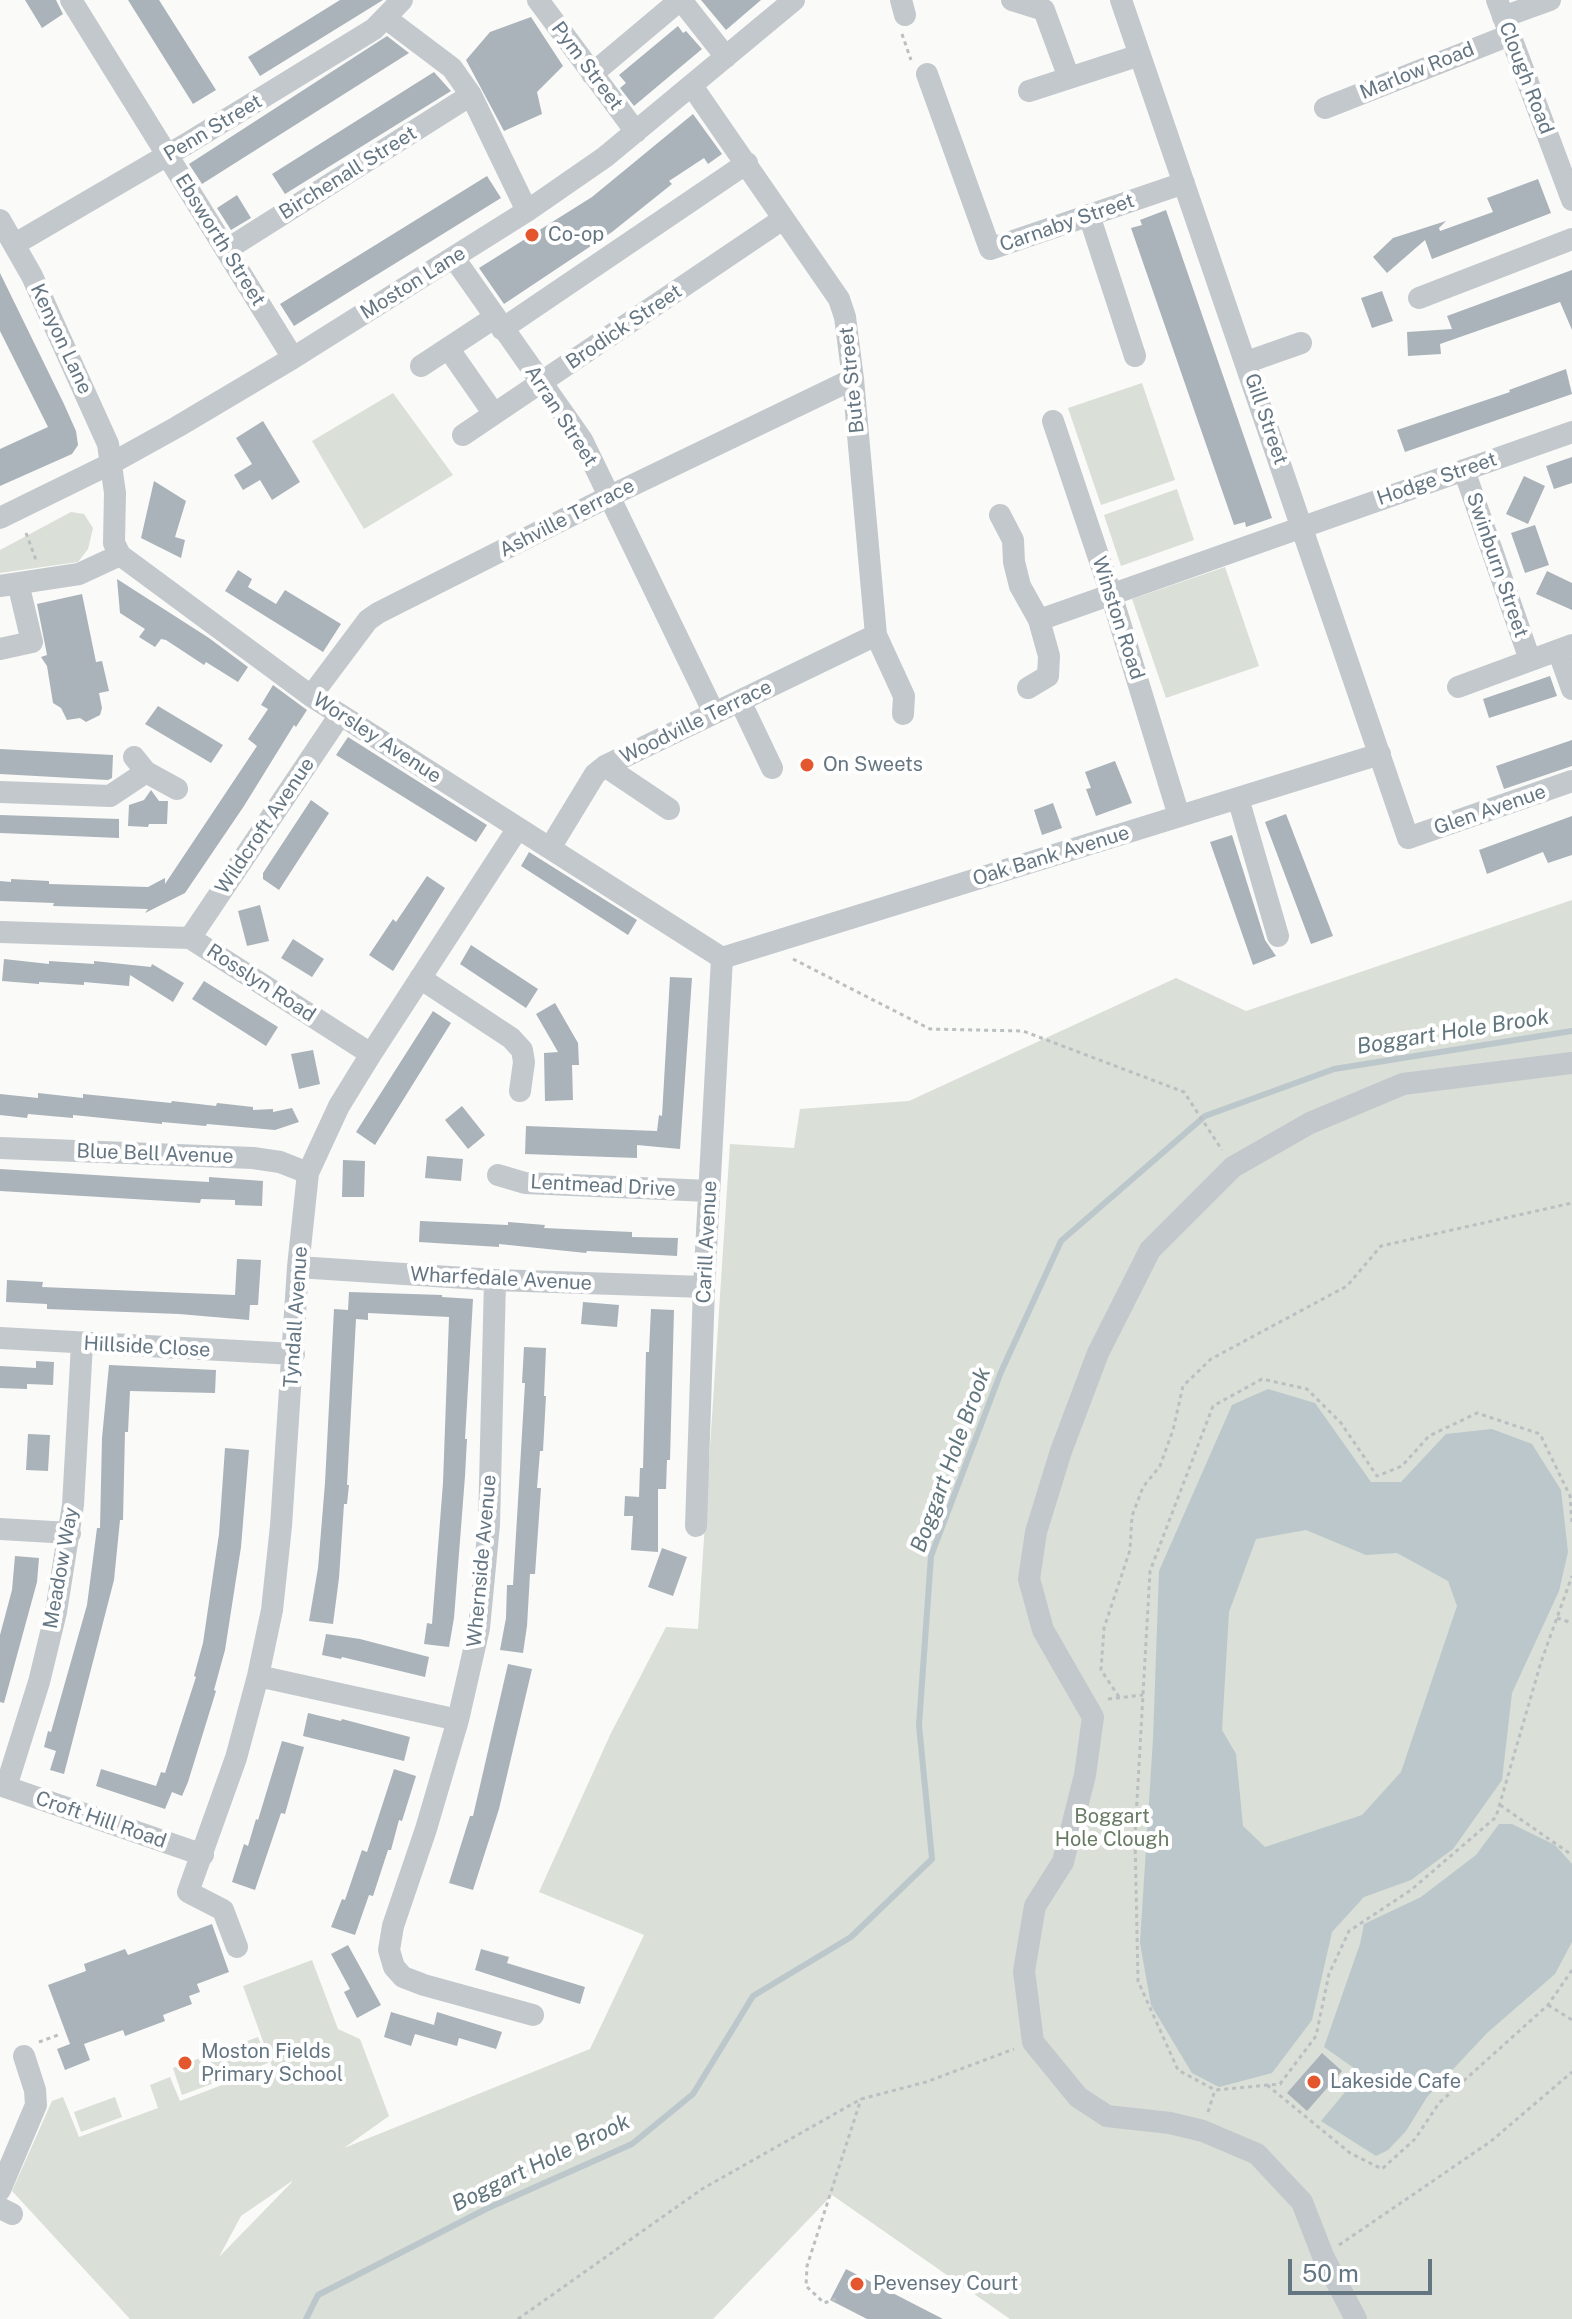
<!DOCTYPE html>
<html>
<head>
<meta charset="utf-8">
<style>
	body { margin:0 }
	#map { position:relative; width:1572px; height:2319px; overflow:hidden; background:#fafaf8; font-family:"Public Sans",sans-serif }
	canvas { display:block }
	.scale { position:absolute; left:1288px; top:2259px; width:144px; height:36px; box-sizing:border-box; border:4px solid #657683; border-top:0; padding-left:10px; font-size:24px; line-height:28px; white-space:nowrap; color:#657683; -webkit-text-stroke:6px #fff; paint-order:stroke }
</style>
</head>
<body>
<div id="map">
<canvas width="1572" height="2319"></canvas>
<div class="scale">50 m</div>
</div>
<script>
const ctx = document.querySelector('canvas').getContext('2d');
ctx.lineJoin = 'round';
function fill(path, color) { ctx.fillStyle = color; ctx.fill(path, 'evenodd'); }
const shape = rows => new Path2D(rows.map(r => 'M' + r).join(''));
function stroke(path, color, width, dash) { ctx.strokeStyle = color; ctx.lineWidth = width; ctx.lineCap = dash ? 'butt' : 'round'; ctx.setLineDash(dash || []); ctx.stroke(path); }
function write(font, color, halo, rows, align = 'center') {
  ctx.font = font + ' "Public Sans",sans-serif'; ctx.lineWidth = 8; ctx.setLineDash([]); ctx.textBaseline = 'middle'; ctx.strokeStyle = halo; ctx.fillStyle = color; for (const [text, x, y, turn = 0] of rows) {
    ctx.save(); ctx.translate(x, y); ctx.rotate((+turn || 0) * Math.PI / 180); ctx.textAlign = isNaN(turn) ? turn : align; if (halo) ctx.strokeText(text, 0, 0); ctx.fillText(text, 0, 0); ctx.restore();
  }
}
fill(shape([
	[1142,383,1175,480,1101,505,1068,408],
	[393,393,453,475,364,529,312,441],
	[1177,489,1194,540,1121,566,1104,515],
	[71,512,84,514,93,528,88,549,78,562,0,573,0,550],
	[1225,567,1259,666,1166,698,1132,599],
	[1572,900,1572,2319,1010,2319,832,2195,713,2319,130,2319,12,2191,52,2101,63,2097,79,2137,158,2108,150,2085,170,2077,180,2101,272,2066,243,1986,312,1960,338,2029,360,2039,389,2116,344,2148,590,2049,644,1935,539,1892,611,1733,666,1627,698,1629,730,1144,794,1148,800,1109,909,1101,1176,978,1246,1011],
	[292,2181,292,2182,219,2257,241,2216],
	[258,2037,268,2063,182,2095,173,2068],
	[115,2097,122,2117,81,2132,74,2112]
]), '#dadfd7');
fill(shape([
	[1268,1389,1315,1403,1371,1482,1401,1482,1446,1434,1492,1429,1532,1444,1561,1490,1568,1552,1559,1591,1512,1693,1502,1780,1453,1849,1411,1880,1364,1897,1332,1932,1312,2020,1272,2073,1219,2087,1192,2073,1151,2005,1140,1943,1153,1739,1159,1571,1232,1405],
	[1306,1530,1366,1555,1397,1553,1448,1581,1457,1606,1401,1772,1362,1815,1265,1847,1243,1826,1236,1754,1222,1730,1229,1612,1256,1539],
	[1499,1824,1512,1824,1555,1845,1572,1864,1572,1942,1555,1974,1487,2033,1427,2097,1406,2131,1388,2150,1376,2156,1321,2121,1361,2073,1324,2047,1360,1944,1364,1924,1421,1897,1476,1855]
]), '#bbc7cb');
stroke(shape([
	[306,2319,318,2295,486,2209,632,2144,693,2094,753,1996,851,1937,932,1859,919,1725,931,1556,1001,1372,1061,1241,1205,1116,1334,1069,1572,1031]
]), '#bbc7cb', 6);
fill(shape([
	[25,0,56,0,63,14,42,28],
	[128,0,159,0,216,90,193,104],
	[340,0,383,0,260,76,248,57],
	[701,0,761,0,726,30],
	[531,17,563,66,537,92,542,114,504,131,466,60,490,32],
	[678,26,683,33,686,31,702,49,634,106,620,88,626,83,619,75],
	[387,36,409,53,202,184,189,164],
	[434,72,451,91,285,194,272,174],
	[693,114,722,154,708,164,704,158,669,181,672,184,612,232,504,304,479,268,592,197],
	[487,176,501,198,294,326,280,304],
	[1538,179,1551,213,1432,259,1425,240,1387,273,1373,257,1393,238,1446,221,1439,228,1440,231,1493,212,1487,198],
	[237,195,251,218,231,230,217,208],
	[1166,210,1272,518,1246,527,1245,522,1234,525,1131,228,1142,225,1140,220],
	[1572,270,1572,330,1560,302,1440,344,1441,354,1408,356,1407,332,1452,329,1447,316],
	[0,273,63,402,76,431,78,445,72,454,0,486,0,449,48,427,0,331],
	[1382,291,1393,321,1372,328,1361,298],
	[1566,369,1572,394,1405,452,1397,430,1510,392,1509,390],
	[263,421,300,482,272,500,260,480,243,490,234,475,252,464,236,438],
	[1572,457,1572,483,1554,489,1546,466],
	[1524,476,1545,486,1528,524,1506,514],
	[154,481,186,501,175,537,185,540,181,558,141,538],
	[1535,525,1549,565,1525,573,1511,533],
	[238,570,252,579,248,587,276,604,285,590,341,624,323,652,225,591],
	[1547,571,1572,583,1572,610,1536,594],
	[117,579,209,638,248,667,238,682,206,662,204,665,166,640,161,639,155,647,139,637,145,629,120,613],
	[82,594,96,662,102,661,109,691,99,693,102,708,100,715,86,722,80,718,67,720,61,708,53,703,47,666,41,657,47,655,37,604],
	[1550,676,1557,696,1489,718,1483,699],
	[273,685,307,710,296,727,294,725,244,806,185,893,145,913,148,909,53,906,54,903,0,901,0,881,11,882,11,879,49,881,49,884,148,887,165,878,165,884,257,746,248,739,268,709,261,705],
	[158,706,223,745,211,763,145,724],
	[348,737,487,825,476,842,336,755],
	[1572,740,1572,766,1504,789,1496,766],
	[0,749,113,755,112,778,108,780,0,774],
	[1115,761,1132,803,1096,816,1086,789,1091,788,1085,772],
	[151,790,159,801,168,801,167,824,149,824,148,827,128,826,129,805,144,800],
	[311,800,329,813,279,890,263,879,263,873],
	[1053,803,1062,828,1042,835,1034,810],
	[1286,814,1333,936,1311,944,1265,822],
	[0,815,119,819,119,838,0,833],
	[1572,816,1572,855,1548,863,1543,852,1487,874,1479,850],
	[1232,835,1265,940,1276,956,1253,965,1210,842],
	[529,852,637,920,628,935,521,866],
	[427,876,445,888,393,971,369,955,393,919,396,922],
	[260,905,269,941,247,946,238,911],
	[293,939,324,959,312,977,281,958],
	[471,945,538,989,526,1008,460,964],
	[4,959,49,964,49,961,94,964,94,961,151,967,152,964,184,983,173,1002,130,975,129,986,84,982,84,985,39,982,39,984,2,981],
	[670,977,692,978,680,1149,637,1145,637,1158,525,1154,526,1126,657,1131,659,1115,662,1116],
	[204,981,278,1027,266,1046,192,999],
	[555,1003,578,1043,579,1065,572,1065,573,1100,545,1101,544,1053,558,1052,536,1014],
	[433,1011,451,1023,375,1145,356,1132],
	[313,1050,320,1084,299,1089,291,1054],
	[38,1093,83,1098,83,1094,171,1103,172,1101,216,1106,217,1103,253,1107,253,1110,273,1109,273,1112,292,1108,299,1122,275,1130,207,1124,206,1126,162,1122,162,1124,73,1115,73,1118,28,1114,27,1118,0,1115,0,1094,38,1098],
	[462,1106,485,1135,468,1149,445,1120],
	[427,1156,463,1159,461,1181,425,1178],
	[343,1160,365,1161,364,1197,342,1197],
	[0,1169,158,1179,209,1182,209,1177,263,1181,262,1206,235,1205,235,1200,201,1199,200,1203,0,1191],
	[420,1221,508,1225,508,1222,545,1225,544,1228,632,1232,632,1237,678,1238,677,1256,587,1251,586,1253,499,1244,499,1247,419,1242],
	[237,1259,261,1260,258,1305,250,1305,249,1320,179,1314,47,1309,47,1304,6,1302,7,1280,43,1282,42,1287,235,1295],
	[349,1292,442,1295,442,1297,473,1299,465,1439,467,1439,465,1476,454,1618,449,1647,424,1644,427,1623,432,1624,443,1483,449,1317,368,1313,368,1320,356,1319,347,1485,349,1485,347,1504,344,1504,339,1578,333,1624,309,1621,318,1568,325,1483,334,1309,348,1310],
	[583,1302,619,1305,617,1327,581,1324],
	[651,1309,674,1310,670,1460,667,1460,666,1489,658,1489,658,1552,631,1550,633,1516,624,1516,625,1496,639,1497,640,1468,643,1468,646,1352,649,1352],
	[524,1347,546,1348,544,1396,546,1396,543,1451,540,1451,537,1488,541,1488,535,1574,530,1574,527,1626,523,1653,500,1650,506,1618,507,1585,513,1585,525,1383,522,1383],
	[36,1361,54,1362,53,1385,27,1384,27,1389,0,1388,0,1366,36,1368],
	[109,1365,216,1370,215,1393,130,1391,128,1432,125,1432,123,1520,120,1520,114,1580,64,1774,50,1770,56,1751,44,1747,48,1731,51,1732,87,1605,97,1528,100,1528,102,1438],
	[28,1434,50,1435,48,1471,26,1470],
	[225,1448,249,1450,241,1547,225,1650,214,1690,216,1691,188,1782,182,1796,172,1792,165,1809,96,1786,101,1769,156,1786,161,1772,165,1773,196,1677,194,1676,203,1643,219,1534],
	[662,1548,687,1557,673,1596,648,1587],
	[15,1556,39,1558,37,1582,4,1703,0,1702,0,1635,12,1590],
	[326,1634,360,1639,429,1657,425,1677,342,1657,341,1659,322,1655],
	[508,1664,532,1669,499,1809,473,1890,449,1883,470,1816,473,1816],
	[308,1713,341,1721,342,1719,410,1737,404,1761,303,1736],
	[282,1741,304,1747,285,1814,281,1813,255,1890,232,1882,244,1844,248,1846,256,1819,258,1820],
	[394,1769,416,1776,402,1821,399,1820,391,1850,388,1850,373,1896,369,1895,355,1935,331,1927,342,1899,345,1900,362,1850,367,1852],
	[212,1924,229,1972,197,1984,200,1992,189,1996,192,2004,163,2015,165,2021,125,2036,123,2030,84,2044,90,2060,65,2070,57,2049,70,2044,48,1985,86,1971,84,1964,125,1949,128,1955],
	[348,1945,381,2005,357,2018,344,1992,350,1989,331,1954],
	[481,1949,509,1957,507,1963,585,1987,580,2004,475,1970],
	[391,2012,434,2025,437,2012,502,2032,496,2049,459,2038,457,2046,415,2034,411,2046,384,2037],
	[1322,2053,1342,2071,1307,2111,1287,2093],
	[846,2269,943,2319,867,2319,830,2300]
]), '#aab3b9');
stroke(shape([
	[902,34,911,60],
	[26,533,36,560],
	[793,959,930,1029,1023,1031,1184,1092,1222,1150],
	[1572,1522,1570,1496,1540,1434,1477,1413,1429,1436,1402,1466,1377,1476,1341,1423,1307,1389,1262,1379,1213,1406,1150,1571,1135,1836,1138,1981,1178,2070,1215,2090,1280,2084,1316,2036,1329,1974,1349,1931,1411,1890,1496,1817,1541,1662,1572,1576],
	[1557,1618,1572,1623],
	[1119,1697,1101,1670,1104,1628,1130,1550,1132,1516,1143,1487,1160,1466,1173,1430,1183,1386,1211,1359,1347,1286,1381,1246,1572,1203],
	[1108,1699,1143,1695],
	[1500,1805,1572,1855],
	[1548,2005,1572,2020],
	[39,2042,58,2035],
	[1267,2085,1350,2153,1382,2169,1415,2139,1439,2103,1548,2005,1572,1970],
	[1208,2112,1215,2090],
	[1339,2245,1490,2142,1572,2072],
	[836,2299,824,2303,806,2286,807,2266,861,2099],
	[518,2319,702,2189,861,2099,926,2082,1014,2049]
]), '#bbbfc2', 3, [4, 4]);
stroke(shape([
	[71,0,293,358],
	[538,0,636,132],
	[681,0,726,57],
	[901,0,905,15],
	[1012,0,1044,10,1069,78],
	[1121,0,1408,838,1572,781],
	[1497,0,1572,200],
	[1503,17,1550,0],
	[387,19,452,68,471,95,527,211],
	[592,74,680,0],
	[927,74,990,249,1184,183],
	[692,86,839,299,845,317,853,379,876,635,904,696,903,714],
	[1029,91,1140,55],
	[1325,108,1510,35],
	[1089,215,1135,356],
	[0,220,32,276,108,444,115,493,114,543,120,555,311,696,722,958],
	[15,244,188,143,374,29,402,0],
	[226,250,471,95],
	[454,258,582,440,714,713],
	[1419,298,1572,239],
	[502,329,747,163],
	[448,348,494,414],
	[1247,362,1301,343],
	[421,366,494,318],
	[1053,421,1111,594,1179,816],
	[463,435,783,219],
	[1464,470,1530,660],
	[1000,515,1013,540,1014,562,1020,586,1039,620,1049,656,1048,676,1028,688],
	[0,518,112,463,177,427,293,358,527,211,605,157,794,0],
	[0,586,79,574,120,555],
	[1039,620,1572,432],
	[0,649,32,642,18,583],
	[1558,650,1572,689],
	[1458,687,1572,645],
	[311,696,368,620,378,613,610,496,853,379],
	[740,701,772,768],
	[134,757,146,772,177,789],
	[605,766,669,809],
	[0,792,110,796,146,772],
	[1238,798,1278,936],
	[550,848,595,774,605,766,876,635],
	[0,932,190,938,371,1054],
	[190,938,340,715],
	[722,958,1380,754],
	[420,978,511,1038,522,1050,524,1062,520,1091],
	[0,1148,253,1158,280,1162,308,1173],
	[498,1175,525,1183,709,1191],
	[298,1267,495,1280,704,1287],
	[495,1280,489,1525,479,1628,458,1720,426,1829,393,1926,389,1950,394,1967,403,1977,424,1985,533,2015],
	[0,1338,294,1354],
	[696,1526,704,1287,722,958],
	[0,1529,70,1533],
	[258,1676,458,1720],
	[0,1785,203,1855],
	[6,1787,39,1682,56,1612,73,1505,82,1344],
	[237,1947,223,1910,188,1892,236,1758,258,1676,272,1610,281,1526,298,1267,308,1173,339,1106,371,1054,518,828],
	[0,2190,36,2105,35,2090,24,2056],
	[0,2208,12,2214],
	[1356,2319,1323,2256,1302,2202,1257,2154,1203,2131,1170,2123,1107,2116,1078,2097,1033,2042,1024,1971,1035,1906,1063,1862,1085,1775,1093,1717,1043,1630,1029,1579,1036,1532,1061,1451,1098,1353,1150,1250,1233,1167,1310,1123,1403,1084,1572,1063]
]), '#c3c8cc', 22);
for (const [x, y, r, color] of [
	[532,235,8,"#e4572e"],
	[807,765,8,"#e4572e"],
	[185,2063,8,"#e4572e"],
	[1314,2082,8,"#e4572e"],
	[857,2284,8,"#e4572e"]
]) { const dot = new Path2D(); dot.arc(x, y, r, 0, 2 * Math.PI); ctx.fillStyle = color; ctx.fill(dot); stroke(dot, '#fff', 3); }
write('20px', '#657683', '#fff', [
	["Pym Street",587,66,53],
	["Marlow Road",1417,71,-22],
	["Clough Road",1526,78,69],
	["Penn Street",213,128,-31],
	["Birchenall Street",348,173,-32],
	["Carnaby Street",1067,223,-19],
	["Ebsworth Street",220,240,58],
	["Moston Lane",413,283,-32],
	["Brodick Street",624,327,-34],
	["Kenyon Lane",61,339,65],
	["Bute Street",852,380,-96],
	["Arran Street",561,416,57],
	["Gill Street",1266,419,71],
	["Hodge Street",1437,479,-19],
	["Ashville Terrace",567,518,-27],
	["Swinburn Street",1497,565,71],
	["Winston Road",1118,618,72],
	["Woodville Terrace",696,722,-26],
	["Worsley Avenue",377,738,33],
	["Glen Avenue",1490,810,-19],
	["Wildcroft Avenue",265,826,-56],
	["Oak Bank Avenue",1051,856,-17],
	["Rosslyn Road",261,983,33],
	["Blue Bell Avenue",155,1154,2],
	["Lentmead Drive",603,1186,3],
	["Carill Avenue",707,1242,-87],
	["Wharfedale Avenue",501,1279,3],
	["Tyndall Avenue",296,1317,-86],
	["Hillside Close",147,1347,3],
	["Whernside Avenue",482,1561,-85],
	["Meadow Way",61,1568,-80],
	["Croft Hill Road",101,1820,19]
]);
write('20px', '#657683', '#fff', [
	["Co-op",548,235],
	["On Sweets",823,765],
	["Moston Fields",201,2052],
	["Primary School",201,2075],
	["Lakeside Cafe",1330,2082],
	["Pevensey Court",873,2284]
], 'left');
write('20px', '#687a64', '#fff', [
	["Boggart",1112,1817],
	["Hole Clough",1112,1840]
]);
write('italic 22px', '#60757c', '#fff', [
	["Boggart Hole Brook",1453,1032,-9],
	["Boggart Hole Brook",951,1460,-70],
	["Boggart Hole Brook",541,2163,-26]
]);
</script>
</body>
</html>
